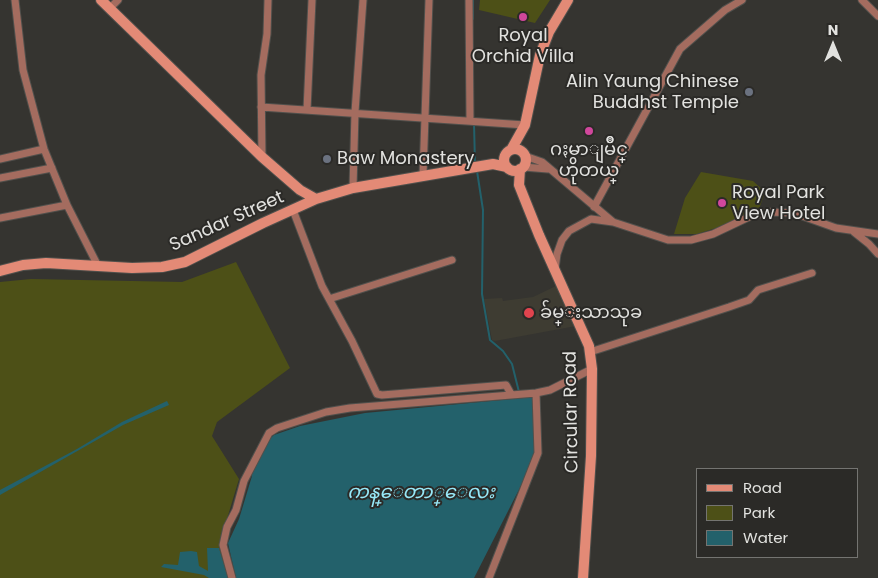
<!DOCTYPE html>
<html>
<head>
<meta charset="utf-8">
<style>
	body { margin:0 }
	#map { position:relative; width:878px; height:578px; overflow:hidden; background:#353430; font-family:Poppins,sans-serif }
	canvas { display:block }
	.legend { position:absolute; left:696px; top:468px; width:162px; height:90px; box-sizing:border-box; background:#2b2a27; border:1px solid #747471; margin:0; padding:6px 9px; list-style:none; font-size:15px; color:#e2e2df }
	.legend li { display:flex; align-items:center; gap:10px; height:25px }
	.legend b { width:25px; border:1px solid #747471 }
	.north { position:absolute; left:808px; top:20px; width:50px; height:50px; -webkit-text-stroke:4px #2b2a27; paint-order:stroke; rotate:0deg; font-size:14px; font-weight:700; line-height:20px; text-align:center; color:#e2e2df }
	.north::after { content:''; display:block; margin:auto; width:18px; height:22px; background:#e2e2df; clip-path:polygon(50% 0,100% 100%,50% 72%,0 100%) }
</style>
</head>
<body>
<div id="map">
<canvas width="878" height="578"></canvas>
<ul class="legend">
<li><b style="height:6px;background:#e38a76"></b>Road</li>
<li><b style="height:14px;background:#4d5017"></b>Park</li>
<li><b style="height:14px;background:#23616b"></b>Water</li>
</ul>
<div class="north">N</div>
</div>
<script>
const ctx = document.querySelector('canvas').getContext('2d');
ctx.lineJoin = 'round';
function fill(path, color) { ctx.fillStyle = color; ctx.fill(path, 'evenodd'); }
const shape = rows => new Path2D(rows.map(r => 'M' + r).join(''));
function stroke(path, color, width, dash) { ctx.strokeStyle = color; ctx.lineWidth = width; ctx.lineCap = dash ? 'butt' : 'round'; ctx.setLineDash(dash || []); ctx.stroke(path); }
function write(font, color, halo, rows, align = 'center') {
  ctx.font = font + ' Poppins,"Noto Sans Myanmar",sans-serif'; ctx.lineWidth = 4; ctx.setLineDash([]); ctx.textBaseline = 'middle'; ctx.strokeStyle = halo; ctx.fillStyle = color; for (const [text, x, y, turn = 0] of rows) {
    ctx.save(); ctx.translate(x, y); ctx.rotate((+turn || 0) * Math.PI / 180); ctx.textAlign = isNaN(turn) ? turn : align; if (halo) ctx.strokeText(text, 0, 0); ctx.fillText(text, 0, 0); ctx.restore();
  }
}
fill(shape([
	[558,285,576,326,495,341,492,340,484,299,502,298,503,301,533,297]
]), '#3e3c32');
fill(shape([
	[480,0,550,0,535,23,479,10],
	[701,172,753,181,765,192,759,209,716,228,697,234,674,234,685,198],
	[236,262,290,368,217,422,212,436,239,479,220,542,230,578,0,578,0,282,31,279,182,282]
]), '#4d5017');
fill(shape([
	[533,397,536,456,474,578,236,578,228,543,239,519,252,476,252,469,267,441,274,435,300,426,365,413],
	[167,401,169,405,123,425,0,495,0,490,77,449,122,422],
	[207,548,219,548,228,578,209,578,204,575,161,567,164,564,178,565,180,552,191,551,197,552,199,566,208,571]
]), '#23616b');
stroke(shape([
	[473,19,473,0],
	[474,123,475,164],
	[477,171,483,210,482,294,490,340,503,351,512,364,519,392]
]), '#23616b', 2);
const street = shape([
	[15,0,23,70,44,149,67,205,98,266],
	[469,0,470,120],
	[862,0,878,16],
	[110,8,118,0],
	[261,107,525,125],
	[307,110,312,0],
	[525,156,542,162,613,222,668,240,691,240,713,234,751,216,770,212,794,213,836,228,878,234],
	[262,157,261,75,267,34,268,0],
	[0,159,44,149],
	[523,167,548,169],
	[423,175,429,0],
	[0,178,52,168],
	[353,188,355,112,363,0],
	[594,207,680,49,725,10,742,0],
	[293,210,322,286,352,341,377,394,382,395,506,385,511,394],
	[0,218,67,205],
	[854,232,869,244,878,254],
	[555,269,557,254,562,240,569,231,591,219,613,222],
	[329,299,452,260],
	[590,352,729,307,749,300,758,290,812,273],
	[232,578,223,545,227,527,236,510,244,481,269,433,277,428,326,412,350,408,536,393,550,390,592,369],
	[489,578,538,453,536,393]
]);
const secondary = shape([
	[101,0,262,157,300,190,316,199],
	'504 160a11 11 0 1 1 22 0a11 11 0 1 1-22 0Z',
	[511,150,525,125,540,55,549,32,568,0],
	[520,169,519,185,539,235,589,346,592,369,591,456,583,578],
	[0,271,23,265,46,263,132,268,162,267,185,262,263,223,316,199,353,188,493,164,507,167]
]);
stroke(street, '#51504c', 9);
stroke(secondary, '#51504c', 12);
stroke(street, '#a46c5f', 7);
stroke(secondary, '#e38a76', 10);
for (const [x, y, r, color] of [
	[523,17,5,"#d1479c"],
	[749,92,5,"#6b7280"],
	[589,131,5,"#d1479c"],
	[327,159,5,"#6b7280"],
	[722,203,5,"#d1479c"],
	[529,313,6,"#e0444e"]
]) { const dot = new Path2D(); dot.arc(x, y, r, 0, 2 * Math.PI); ctx.fillStyle = color; ctx.fill(dot); stroke(dot, '#2b2a27', 2); }
write('18px', '#e2e2df', '#2b2a27', [
	["Royal",523,36,"center"],
	["Orchid Villa",523,57,"center"],
	["Alin Yaung Chinese",739,82,"right"],
	["Buddhst Temple",739,103,"right"],
	["ဂႏမာျမိဳင္",589,150,"center"],
	["ဟိုတယ္",589,171,"center"],
	["Baw Monastery",337,159],
	["Royal Park",732,193],
	["View Hotel",732,214],
	["ခ်မ္းသာသုခ",540,313]
], 'left');
write('18px', '#e2e2df', '#2b2a27', [
	["Sandar Street",227,222,-24],
	["Circular Road",572,412,-91]
]);
write('italic 19px', '#97e8f7', '#2b2a27', [
	["ကန္ေတာ္ေလး",421,493]
]);
</script>
</body>
</html>
